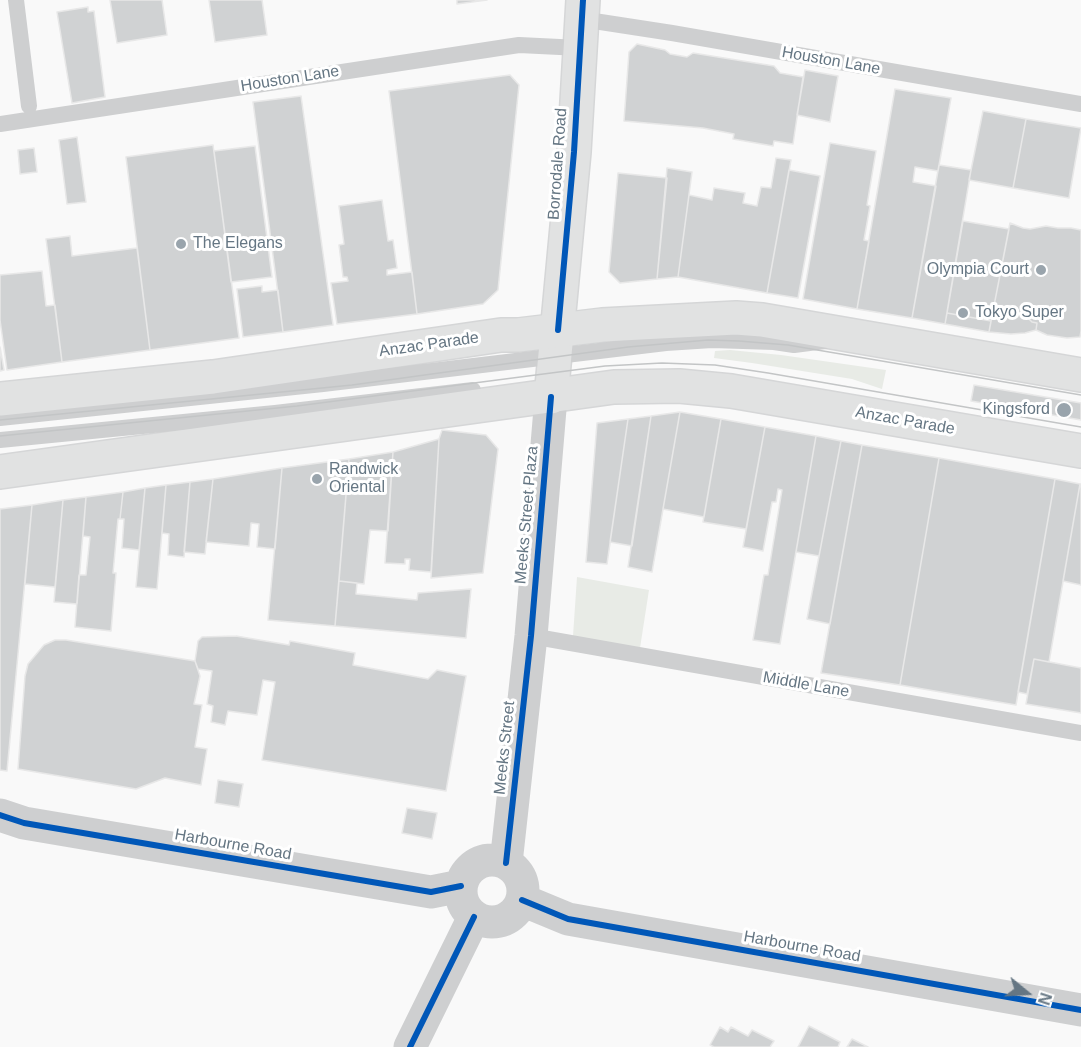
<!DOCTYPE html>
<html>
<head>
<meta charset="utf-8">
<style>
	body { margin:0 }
	#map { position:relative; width:1081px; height:1047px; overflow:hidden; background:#f9f9f9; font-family:Arial,sans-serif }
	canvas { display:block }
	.north { position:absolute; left:997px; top:963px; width:60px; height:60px; -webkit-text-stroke:4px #fff; paint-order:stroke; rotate:108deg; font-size:16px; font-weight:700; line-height:24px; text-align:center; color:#657683 }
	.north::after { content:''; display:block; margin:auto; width:21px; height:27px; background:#657683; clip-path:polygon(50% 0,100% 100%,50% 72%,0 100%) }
</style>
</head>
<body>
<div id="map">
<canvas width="1081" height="1047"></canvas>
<div class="north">N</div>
</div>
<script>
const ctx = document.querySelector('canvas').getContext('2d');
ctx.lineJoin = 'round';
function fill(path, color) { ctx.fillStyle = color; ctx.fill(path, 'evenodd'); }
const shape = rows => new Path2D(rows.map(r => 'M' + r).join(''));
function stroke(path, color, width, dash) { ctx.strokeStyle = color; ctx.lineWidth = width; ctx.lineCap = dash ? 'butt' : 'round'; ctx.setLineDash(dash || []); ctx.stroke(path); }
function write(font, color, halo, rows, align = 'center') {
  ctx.font = font + ' Arial,sans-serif'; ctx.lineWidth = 6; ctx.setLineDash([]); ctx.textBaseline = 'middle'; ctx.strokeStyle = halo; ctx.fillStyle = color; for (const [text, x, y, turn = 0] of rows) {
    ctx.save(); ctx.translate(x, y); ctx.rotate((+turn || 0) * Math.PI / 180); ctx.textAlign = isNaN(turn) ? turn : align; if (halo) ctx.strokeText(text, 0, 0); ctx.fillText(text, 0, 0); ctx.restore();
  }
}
fill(shape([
	[730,350,781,355,886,370,882,389,852,379,752,363,714,358,715,351],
	[577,577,649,590,640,648,573,636]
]), '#e8ebe6');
const building = shape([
	[110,0,162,0,167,35,117,43,110,0],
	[209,0,262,0,267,35,215,42,209,0],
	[457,0,487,0,457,4,457,0],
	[88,7,88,12,94,11,105,97,72,103,57,12,88,7],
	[637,44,665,50,670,54,687,57,693,53,774,66,780,73,803,77,793,144,774,141,773,146,733,139,734,134,703,128,624,121,629,52,637,44],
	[805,70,838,76,830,122,797,115,805,70],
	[510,75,519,85,498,290,483,304,417,314,389,91,510,75],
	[895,89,951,98,938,171,915,167,913,182,936,186,912,318,857,309,895,89],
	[301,96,333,325,283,332,253,102,301,96],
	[983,111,1026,119,1013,188,969,180,983,111],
	[1026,119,1081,128,1069,198,1013,188,1026,119],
	[77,137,86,202,67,204,59,140,77,137],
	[830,143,876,151,867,205,870,206,864,240,869,241,857,309,803,299,830,143],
	[213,145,239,338,150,350,126,157,213,145],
	[255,146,272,277,231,282,214,151,255,146],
	[34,148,37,172,20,174,18,150,34,148],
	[776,158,791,160,767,293,678,277,689,195,712,200,714,188,745,193,743,203,757,206,761,187,771,188,776,158],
	[939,165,971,170,945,324,912,318,939,165],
	[667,168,692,172,678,277,657,279,667,168],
	[789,170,820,176,798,298,767,293,789,170],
	[618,173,667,178,657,279,620,283,609,272,618,173],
	[382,200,388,241,393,240,397,268,387,270,387,275,412,272,417,314,337,324,331,283,348,281,347,277,343,277,339,245,344,244,339,206,382,200],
	[963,221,1009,229,991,321,947,313,963,221],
	[1010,223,1023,228,1030,229,1046,226,1058,228,1071,228,1081,230,1081,331,1080,337,1067,338,1047,335,1036,330,1037,323,1032,322,1028,318,1016,311,1006,309,993,311,1010,223],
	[70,236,72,256,137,248,150,350,62,362,46,239,70,236],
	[42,271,46,306,55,305,62,362,7,370,0,320,0,275,42,271],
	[262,286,262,292,278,290,283,332,243,337,237,289,262,286],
	[1006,309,1016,311,1028,318,1032,322,1037,323,1036,330,1025,333,1011,334,989,332,993,311,1006,309],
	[947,313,991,321,989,332,945,324,947,313],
	[0,347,4,370,0,371,0,347],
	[974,385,1081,403,1081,420,971,401,974,385],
	[680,412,652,572,628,567,651,416,680,412],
	[680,412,721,419,704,517,663,509,680,412],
	[651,416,632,546,610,542,628,419,651,416],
	[628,419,607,564,586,562,597,423,628,419],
	[721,419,765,427,746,529,703,522,721,419],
	[765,427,816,436,780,644,753,640,764,575,768,575,782,490,778,489,776,502,772,502,763,551,743,547,765,427],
	[442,430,486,435,498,449,483,573,431,578,439,439,442,430],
	[816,436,841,441,819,556,796,552,816,436],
	[439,439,431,572,409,570,410,559,405,559,405,564,385,563,393,452,439,439],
	[841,441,862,445,830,624,807,619,841,441],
	[862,445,939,458,900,685,821,673,862,445],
	[393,452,388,531,370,530,364,584,339,581,349,459,393,452],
	[939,458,1055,479,1016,705,900,685,939,458],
	[349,459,335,626,268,620,282,468,349,459],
	[282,468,275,549,257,547,259,524,251,523,249,546,206,542,213,479,282,468],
	[213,479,205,554,184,552,190,482,213,479],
	[1055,479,1080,484,1049,662,1034,659,1027,694,1018,692,1055,479],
	[190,482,184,557,168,555,169,534,162,533,166,485,190,482],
	[1080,484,1081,484,1081,585,1063,581,1080,484],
	[166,485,157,589,136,587,145,488,166,485],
	[145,488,139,550,122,548,124,519,120,519,123,492,145,488],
	[123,492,120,519,118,519,113,573,116,573,111,631,75,627,79,575,86,575,90,537,83,536,86,497,123,492],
	[86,497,77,604,54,602,63,500,86,497],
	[63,500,55,587,25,584,32,505,63,500],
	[32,505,7,771,0,770,0,509,32,505],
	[339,581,357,583,356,594,417,600,418,593,471,589,466,638,335,626,339,581],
	[236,636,289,645,290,641,355,653,353,665,428,679,437,670,466,676,446,791,262,760,275,682,263,680,257,715,228,711,225,725,211,722,213,706,207,704,212,671,198,669,195,661,198,641,202,637,236,636],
	[55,640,66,640,195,661,200,676,194,704,202,705,195,747,207,749,201,785,165,778,136,789,18,769,25,676,28,664,44,645,55,640],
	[1034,659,1081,668,1081,713,1026,704,1034,659],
	[218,780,243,784,239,807,215,803,218,780],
	[407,808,437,813,432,839,402,833,407,808],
	[809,1026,840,1042,838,1047,798,1047,809,1026],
	[720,1027,728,1032,731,1027,748,1036,752,1030,774,1041,770,1047,714,1047,710,1045,720,1027],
	[852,1039,868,1047,847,1047,852,1039]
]);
fill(building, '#d0d2d3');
stroke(building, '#e8e8e8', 1.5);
const secondary = shape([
	[551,397,574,152,583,0]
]);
const primary = shape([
	[0,399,213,377,501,335,518,335,602,325,736,318,762,320,1081,375],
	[0,472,614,387,679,386,731,391,1081,451]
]);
stroke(secondary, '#d5d6d7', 36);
stroke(primary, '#d5d6d7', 36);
stroke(shape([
	[16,0,29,106],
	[581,19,672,33,1081,104],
	[0,124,519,45,580,48],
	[0,418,323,384,666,343,712,340,774,342,794,345,825,341],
	[0,440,275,413,473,390],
	[531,636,1081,733]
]), '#cecfd0', 16);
stroke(shape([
	[0,815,24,823,431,892,461,886],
	'461 891a31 31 0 1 1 62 0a31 31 0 1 1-62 0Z',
	[506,863,531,636,551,397],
	[522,900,568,919,1081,1010],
	[410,1047,474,917]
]), '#cecfd0', 33);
stroke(secondary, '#e1e2e2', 33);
stroke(primary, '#e1e2e2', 33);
stroke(shape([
	[0,420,352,385,628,347,708,340,739,341,788,345,1081,395],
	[0,436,297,406,605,366,662,363,715,365,768,373,1081,427]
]), '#c3c5c6', 1.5);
stroke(shape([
	[558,330,574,152,583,0],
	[0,815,24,823,431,892,461,886],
	[506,863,531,636,551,397],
	[522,900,568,919,1081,1010],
	[410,1047,474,917]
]), '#0057b8', 6);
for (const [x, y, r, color] of [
	[181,244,6,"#99a4ac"],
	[1041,270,6,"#99a4ac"],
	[963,313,6,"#99a4ac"],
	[1064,410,8,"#99a4ac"],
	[317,479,6,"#99a4ac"]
]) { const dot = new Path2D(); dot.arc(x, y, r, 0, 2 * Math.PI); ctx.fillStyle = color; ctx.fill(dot); stroke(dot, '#fff', 2); }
write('16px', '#657683', '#fff', [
	["Houston Lane",831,61,10],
	["Houston Lane",290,79,-9],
	["Borrodale Road",558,164,-86],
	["Anzac Parade",429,345,-8],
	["Anzac Parade",905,421,10],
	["Meeks Street Plaza",527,515,-85],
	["Middle Lane",806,685,10],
	["Meeks Street",505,748,-84],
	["Harbourne Road",233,845,10],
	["Harbourne Road",802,947,10]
]);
write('16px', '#657683', '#fff', [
	["The Elegans",193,244],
	["Olympia Court",1029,270,"right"],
	["Tokyo Super",975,313],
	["Kingsford",1050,410,"right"],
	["Randwick",329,470],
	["Oriental",329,488]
], 'left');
</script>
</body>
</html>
